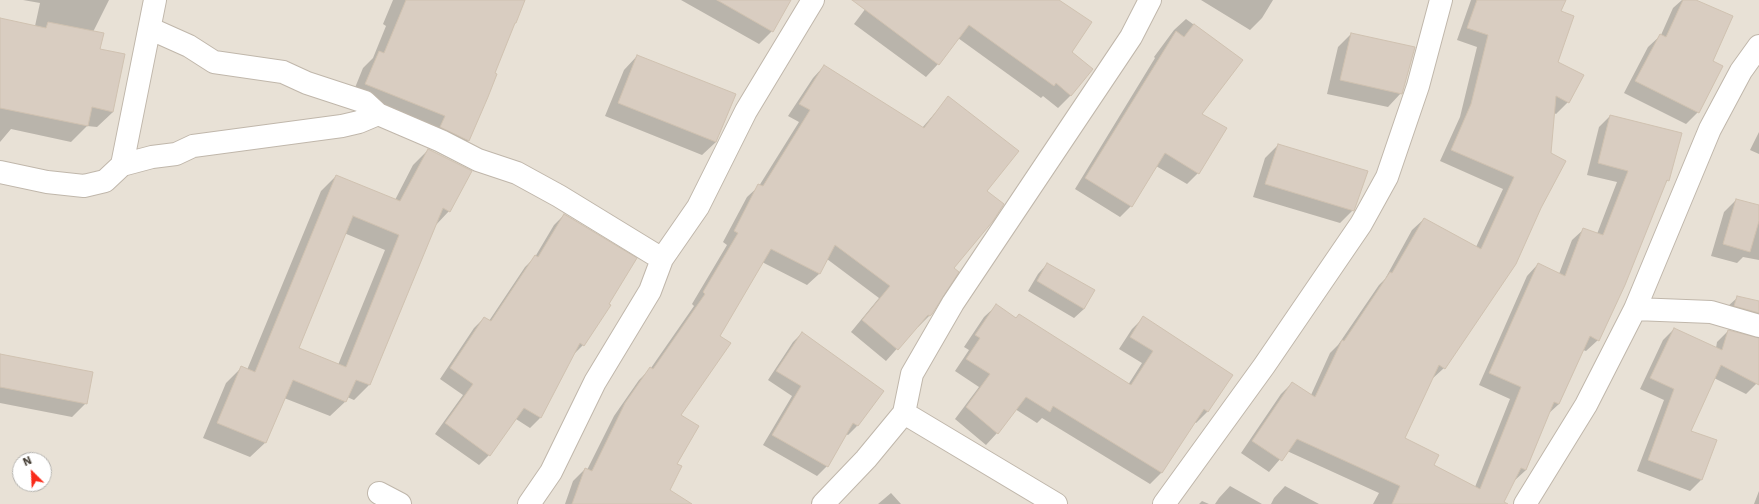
<!DOCTYPE html>
<html>
<head>
<meta charset="utf-8">
<style>
	body { margin:0 }
	#map { position:relative; width:1759px; height:504px; overflow:hidden; background:#f4f0e8; font-family:"Work Sans",sans-serif }
	canvas { display:block }
	.north { position:absolute; left:12px; top:452px; width:40px; height:40px; box-sizing:border-box; background:#fff; border:1px solid #b5b3af; border-radius:50%; rotate:336deg; font-size:11px; font-weight:700; line-height:16px; text-align:center; color:#474037 }
	.north::after { content:''; display:block; margin:auto; width:14px; height:18px; background:#f92b1a; clip-path:polygon(50% 0,100% 100%,50% 72%,0 100%) }
</style>
</head>
<body>
<div id="map">
<canvas width="1759" height="504"></canvas>
<div class="north">N</div>
</div>
<script>
const ctx = document.querySelector('canvas').getContext('2d');
ctx.lineJoin = 'round';
function fill(path, color) { ctx.fillStyle = color; ctx.fill(path, 'evenodd'); }
const shape = rows => new Path2D(rows.map(r => 'M' + r).join(''));
function stroke(path, color, width, dash) { ctx.strokeStyle = color; ctx.lineWidth = width; ctx.lineCap = dash ? 'butt' : 'round'; ctx.setLineDash(dash || []); ctx.stroke(path); }
fill(shape([
	[0,0,1759,0,1759,504,0,504],
	[20,460,44,460,44,484,20,484]
]), '#e8e1d6');
fill(shape([
	[23,0,109,0,93,32,99,50,113,112,97,127,87,126,71,142,11,129,0,142,0,19,35,26,40,3],
	[393,0,525,0,513,25,468,141,452,157,350,100,363,68,373,58,386,26,383,24],
	[681,0,790,0,772,31,759,44],
	[872,0,1057,0,1071,52,1071,95,1058,108,1043,96,1041,98,958,38,938,64,926,77,854,24],
	[1201,0,1273,0,1262,18,1250,30],
	[1471,0,1565,0,1560,12,1556,62,1582,75,1568,102,1556,114,1554,113,1444,368,1432,379,1404,438,1433,465,1475,487,1510,399,1479,385,1527,276,1538,264,1559,274,1572,240,1584,229,1597,234,1617,182,1587,175,1599,127,1610,116,1668,180,1664,185,1598,340,1586,351,1583,350,1559,404,1548,414,1526,470,1514,481,1501,504,1373,504,1379,493,1287,451,1269,472,1241,453,1281,394,1292,383,1311,395,1330,353,1338,345,1379,285,1385,279,1412,230,1424,219,1476,247,1503,189,1440,161,1460,117,1477,47,1457,40],
	[1682,0,1694,0,1711,61,1698,112,1686,124,1624,93,1648,47,1661,35,1673,8],
	[1186,19,1242,60,1201,114,1198,173,1187,184,1156,166,1131,206,1120,217,1075,189,1155,58,1154,57,1174,30],
	[1351,34,1401,93,1388,107,1327,94,1338,47],
	[637,56,716,142,702,155,605,116,624,70],
	[824,66,922,128,948,98,986,191,931,314,918,327,917,326,886,361,851,332,879,298,827,259,819,274,807,285,762,262,718,336,680,416,675,464,668,490,690,504,565,504,573,481,585,469,587,470,614,416,639,380,651,368,694,306,692,304,727,245,723,242,747,197,759,186,799,122,788,116,813,78],
	[1759,132,1759,154,1750,150],
	[1278,145,1353,210,1340,223,1253,197,1265,158],
	[428,150,449,211,435,226,369,385,354,400,347,397,346,401,330,416,284,398,266,442,250,457,203,438,226,383,241,368,247,370,321,191,336,176,395,200,413,165],
	[344,233,385,250,338,365,298,349],
	[1736,200,1759,206,1759,260,1743,257,1737,263,1711,256,1724,212],
	[564,215,583,345,573,355,540,418,530,428,516,419,489,455,479,465,435,434,463,395,440,379,474,328,484,318,489,321,525,267,535,257,554,225],
	[1047,264,1094,290,1084,309,1074,318,1028,291,1038,274],
	[1738,297,1759,303,1759,332,1726,308],
	[996,306,1016,318,1019,315,1128,385,1142,363,1119,349,1132,329,1144,317,1208,411,1196,423,1194,422,1162,472,1150,484,1042,418,1037,423,1015,409,997,433,986,445,955,419,979,387,955,371,969,350,964,347,984,317],
	[1674,329,1716,348,1717,342,1728,331,1759,339,1759,378,1757,383,1746,394,1714,378,1690,431,1715,441,1701,480,1690,491,1637,471,1664,400,1640,389,1663,340],
	[802,333,883,391,857,426,848,435,846,434,827,466,817,476,763,445,792,396,768,380,793,342],
	[0,355,86,403,72,417,0,403],
	[1230,486,1262,504,1215,504,1219,498],
	[1285,486,1319,504,1271,504,1274,498],
	[1759,491,1759,504,1754,504],
	[891,493,901,504,878,504],
	[1202,501,1209,504,1199,504]
]), '#0003');
const building = shape([
	[406,0,525,0,516,23,515,23,495,73,497,74,488,97,469,141,440,127,445,116,365,84,379,51,384,53,406,0],
	[717,0,791,0,773,32,717,0],
	[852,0,1059,0,1092,22,1072,52,1093,69,1071,96,1056,83,1054,86,969,25,939,65,852,0],
	[1477,0,1566,0,1561,11,1574,16,1558,62,1584,75,1569,103,1556,96,1551,153,1566,161,1541,208,1516,264,1445,369,1439,365,1405,438,1439,455,1434,465,1480,489,1521,387,1489,373,1538,263,1565,276,1583,228,1603,235,1628,171,1598,163,1610,115,1682,133,1669,181,1667,180,1625,285,1599,341,1590,336,1559,404,1554,402,1526,470,1521,468,1504,502,1508,504,1392,504,1400,486,1297,439,1282,461,1252,441,1292,382,1315,397,1342,340,1344,341,1390,272,1392,273,1424,218,1481,249,1514,177,1451,150,1471,104,1488,35,1467,28,1477,0],
	[1683,0,1696,0,1733,16,1713,61,1723,66,1699,113,1635,81,1660,34,1666,37,1683,0],
	[0,18,46,28,48,22,104,33,100,49,125,54,113,112,92,107,88,126,0,108,0,18],
	[1194,24,1243,60,1202,114,1227,128,1199,174,1165,153,1132,207,1085,178,1176,31,1184,37,1194,24],
	[1351,33,1415,47,1402,94,1340,80,1351,33],
	[637,55,736,94,716,142,618,103,637,55],
	[824,65,924,128,948,96,1019,151,987,191,1004,204,993,221,954,268,959,272,932,314,930,316,928,315,898,350,862,320,890,286,835,245,820,274,771,249,720,336,731,343,681,415,699,426,677,464,682,466,670,490,692,504,572,504,585,468,592,471,625,403,650,367,653,369,705,294,703,292,738,233,734,231,758,184,763,186,810,110,799,104,824,65],
	[1278,144,1368,171,1354,211,1265,184,1278,144],
	[428,149,472,171,450,212,443,208,370,385,356,380,346,402,293,380,266,443,217,423,241,366,255,372,336,175,400,201,428,149],
	[353,216,399,235,346,367,299,348,353,216],
	[1736,199,1759,205,1759,221,1750,252,1723,244,1736,199],
	[564,214,637,258,609,304,611,305,584,346,580,343,541,418,524,408,490,456,445,423,473,384,450,368,484,317,491,321,535,255,538,257,564,214],
	[1047,263,1095,290,1084,309,1037,281,1047,263],
	[1737,296,1759,301,1759,313,1734,306,1737,296],
	[996,304,1016,318,1019,314,1131,385,1153,351,1130,337,1143,316,1233,375,1208,412,1204,409,1162,473,1053,406,1050,412,1026,397,998,434,966,407,990,374,966,359,980,338,975,335,996,304],
	[1674,328,1722,350,1728,330,1759,338,1759,385,1721,365,1691,431,1717,440,1702,480,1648,460,1674,389,1650,378,1674,328],
	[802,332,884,391,858,426,853,423,828,467,772,435,801,386,776,371,802,332],
	[0,354,93,372,87,404,0,387,0,354]
]);
fill(building, '#d9cdc1');
stroke(building, '#d0c2b1', 1);
const street = shape([
	[151,29,189,46,214,62,283,72,307,83,365,102,378,114,441,141,478,160,517,173,559,196,662,259],
	[122,165,152,157,176,154,193,146,342,126,359,122,378,114],
	[0,172,47,182,84,186,105,181,122,165,155,0],
	[1635,309,1711,312,1759,326],
	[904,413,1056,504],
	[379,493,400,504],
	[529,504,551,472,595,382,650,291,662,259,698,207,746,111,813,0],
	[823,504,866,459,904,413,912,374,953,303,1131,37,1150,0],
	[1164,504,1264,366,1361,224,1387,177,1418,86,1441,0],
	[1525,504,1586,405,1635,309,1710,129,1741,71,1759,46]
]);
stroke(street, '#c0b7ab', 24);
stroke(street, '#fff', 22);
</script>
</body>
</html>
